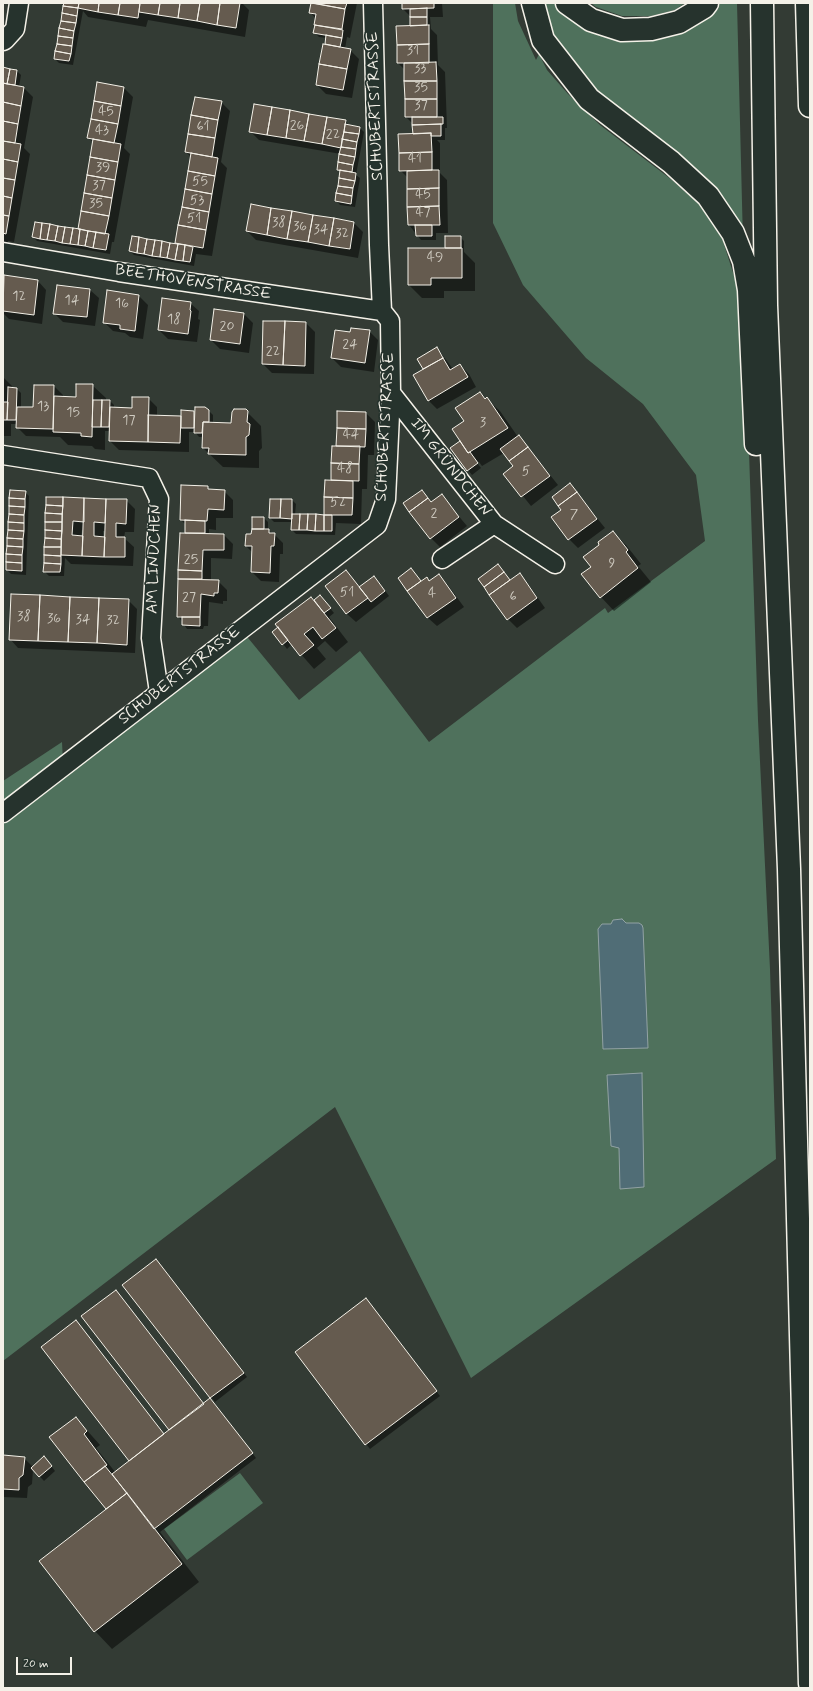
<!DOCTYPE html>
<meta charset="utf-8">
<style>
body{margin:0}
#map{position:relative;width:813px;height:1691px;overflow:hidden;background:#333b34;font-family:Mynerve,sans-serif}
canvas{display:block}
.frame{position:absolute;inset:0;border:4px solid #f4f1e8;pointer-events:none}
.scale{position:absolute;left:16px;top:1657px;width:56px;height:18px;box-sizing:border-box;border:2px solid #f4f1e8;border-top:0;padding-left:5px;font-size:12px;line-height:14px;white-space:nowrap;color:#f4f1e8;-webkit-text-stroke:3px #26332d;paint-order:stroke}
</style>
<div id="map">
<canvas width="813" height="1691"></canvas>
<div class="frame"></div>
<div class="scale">20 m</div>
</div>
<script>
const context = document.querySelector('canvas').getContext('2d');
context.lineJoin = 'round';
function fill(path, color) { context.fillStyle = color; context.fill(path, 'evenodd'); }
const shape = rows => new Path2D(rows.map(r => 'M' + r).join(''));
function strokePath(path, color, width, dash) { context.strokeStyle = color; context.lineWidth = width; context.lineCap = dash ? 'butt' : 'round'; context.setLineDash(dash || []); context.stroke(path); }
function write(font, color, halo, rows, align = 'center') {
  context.font = font + ' Mynerve,sans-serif'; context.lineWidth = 3.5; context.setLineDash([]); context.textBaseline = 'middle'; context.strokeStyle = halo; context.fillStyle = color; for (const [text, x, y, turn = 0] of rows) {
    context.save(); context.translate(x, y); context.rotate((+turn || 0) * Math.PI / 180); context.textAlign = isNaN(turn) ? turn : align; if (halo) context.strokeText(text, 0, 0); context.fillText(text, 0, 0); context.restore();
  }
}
fill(shape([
 [493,3,515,3,518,21,536,60,539,54,547,70,568,94,600,125,672,180,700,205,721,235,737,285,745,332,758,720,770,969,776,1159,471,1378,335,1107,3,1361,3,819,244,633,299,700,360,651,429,742,605,608,608,613,705,541,696,475,643,404,586,358,523,285,493,223],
 [537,3,558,3,598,30,716,3,737,3,743,242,565,62],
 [591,3,685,3,675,10,651,16,622,16,596,7],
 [62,742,63,762,3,807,3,781],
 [240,1473,263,1503,187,1560,164,1529]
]), '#4f715c');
const water = shape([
 [622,919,626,923,639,923,642,925,643,928,648,1048,603,1049,598,929,602,924,611,924,613,920,622,919],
 [642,1073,644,1187,620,1189,619,1148,611,1146,607,1075,642,1073]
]);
fill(water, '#506d76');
strokePath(water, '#92a2a4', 1);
fill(shape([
 [65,3,242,3,249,10,245,37,148,20,146,27,88,17,83,11,73,65,59,63,55,59],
 [312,3,357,3,350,38,347,37,345,49,350,50,359,59,352,98,326,94,317,85,328,46,326,44,327,38,319,37,315,33,316,19,310,12],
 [403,3,442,3,443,17,430,17,431,29,437,35,438,65,445,72,447,128,445,128,445,140,437,140,440,143,440,173,447,180,448,233,436,233,436,240,421,240,409,225,408,178,400,170,415,135,413,124,406,117,405,70,398,63,413,27,411,17,403,9],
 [3,68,17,71,21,75,19,87,24,88,33,97,24,148,30,154,14,242,8,241,7,249,3,248],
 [124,88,133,97,124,148,130,154,114,242,112,242,110,254,37,241,33,237,79,230,94,143,88,138],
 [221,102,230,111,221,162,227,168,212,256,196,254,194,266,134,255,130,251,178,245,176,243,191,157,186,152],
 [345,121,350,126,360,128,364,132,356,175,360,178,355,207,340,205,336,200,341,173,338,170,341,154,259,140,250,131],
 [251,205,354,223,363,232,358,258,256,240,247,231],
 [460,237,464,241,464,252,475,263,475,291,444,291,444,298,422,298,409,285],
 [5,276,38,281,46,290,42,324,9,319,3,313],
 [90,290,99,298,95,326,63,322,54,313],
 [139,296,148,305,143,339,130,337,125,333,113,331,104,322],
 [190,303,199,311,198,319,200,320,197,342,168,339,159,330],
 [244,314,253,323,249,353,220,349,211,340],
 [306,323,315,332,314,374,272,373,263,364],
 [369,331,378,340,374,372,341,367,332,358,351,333],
 [437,348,453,369,460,365,469,374,476,387,437,409,428,400,425,370,418,359],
 [3,377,12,386,12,388,17,389,21,393,21,408,34,408,35,386,54,386,63,395,63,397,77,398,92,385,106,398,106,401,110,401,114,405,114,408,133,409,148,398,157,407,157,416,181,417,182,418,182,411,209,411,213,415,213,423,232,424,245,410,261,426,262,448,259,451,259,468,223,467,203,448,203,437,199,437,195,432,189,432,189,452,119,450,110,441,110,431,105,431,105,450,95,449,92,446,68,445,60,437,26,436,17,427,17,424,11,424,11,436,3,436],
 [480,393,500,411,518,437,523,441,558,485,531,506,505,474,514,466,504,453,482,466,479,462,477,463,481,468,472,475,451,449,460,442,465,421],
 [338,412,366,413,375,422,374,455,368,455,367,489,362,489,361,524,336,523,335,535,296,534,292,530,292,522,274,522,270,518,292,500,296,504,295,515,325,515,332,481,333,447,337,447],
 [207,487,210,490,224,491,233,500,233,518,216,518,216,530,209,529,209,535,224,535,233,544,232,559,211,558,211,581,218,581,227,590,227,601,223,601,223,604,209,602,208,626,204,626,203,629,187,629,178,616,181,534,186,534,186,525,181,520],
 [422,491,432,502,441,495,467,526,440,547,431,538,405,504],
 [25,492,29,496,26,575,11,574,7,570],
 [64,498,126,500,135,509,134,532,125,532,124,538,134,547,133,566,71,564,65,558,64,576,49,576,44,571],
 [82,530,84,530,84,537,81,537],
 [103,531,106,531,106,538,103,537],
 [581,498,605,528,578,548,569,539],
 [264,518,268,522,268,530,274,534,283,543,283,554,280,554,279,582,261,581,252,572,253,553,246,546],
 [613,532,626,545,641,564,638,566,651,582,614,611,601,597,592,567,601,545],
 [411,569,422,582,427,578,430,582,438,576,447,584,464,607,437,626,428,618,399,578],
 [502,570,510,581,519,575,528,584,545,608,517,628,508,619,490,594],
 [346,572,360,587,378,581,389,596,356,622,347,614,327,586],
 [320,596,334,613,329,617,348,642,336,652,325,641,317,648,326,659,314,669,292,644,287,649,274,632],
 [128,600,137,609,135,653,18,648,10,639],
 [160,1265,247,1377,215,1402,124,1285],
 [370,1304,440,1396,370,1449,366,1444],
 [204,1404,215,1404,256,1458,160,1532,199,1582,112,1649,95,1631,107,1509,85,1482,76,1418,100,1445,96,1448,116,1473],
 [3,1456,24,1458,33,1467,48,1462,55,1471,44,1481,33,1469,32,1484,28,1487,27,1498,3,1497]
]), '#0007');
const building = shape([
 [64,3,79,3,78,8,63,6,64,3],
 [79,3,99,3,98,12,78,8,79,3],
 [99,3,120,3,118,15,98,12,99,3],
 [120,3,140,3,138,18,118,15,120,3],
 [140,3,160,3,158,15,139,12,140,3],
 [160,3,180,3,178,18,158,15,160,3],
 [180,3,200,3,197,21,178,18,180,3],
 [200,3,220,3,217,25,197,21,200,3],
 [220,3,240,3,236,28,217,25,220,3],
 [311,3,345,9,342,29,314,25,316,14,309,13,311,3],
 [313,3,347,3,345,9,313,3],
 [402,3,434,3,434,8,402,9,402,3],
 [63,6,78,8,77,16,62,13,63,6],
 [427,8,427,17,410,17,410,9,427,8],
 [62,13,77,16,76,23,61,21,62,13],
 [410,17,427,17,427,25,410,26,410,17],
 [61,21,76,23,74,31,59,28,61,21],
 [315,25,343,30,342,38,313,33,315,25],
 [429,25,429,44,397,45,396,26,429,25],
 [59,28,74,31,73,38,58,36,59,28],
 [326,35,342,38,340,47,325,44,326,35],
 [58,36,73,38,72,46,57,44,58,36],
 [57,44,72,46,71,54,55,51,57,44],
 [323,44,351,49,347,69,319,64,323,44],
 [429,44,429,63,397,63,397,45,429,44],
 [55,51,71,54,69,61,54,59,55,51],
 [436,62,437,81,404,81,404,63,436,62],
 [319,64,347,69,343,90,316,85,319,64],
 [3,67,10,69,7,84,3,83,3,67],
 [10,69,17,70,15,85,7,84,10,69],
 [404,81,437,81,437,99,405,99,404,81],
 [97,82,124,87,121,106,94,101,97,82],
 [3,83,24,87,21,106,3,102,3,83],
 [195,97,222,101,218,120,191,115,195,97],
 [405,99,437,99,437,117,405,117,405,99],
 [94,101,121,106,118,124,91,119,94,101],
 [3,102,21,106,18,124,3,121,3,102],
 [254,104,272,107,267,135,249,132,254,104],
 [272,107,290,110,286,138,267,135,272,107],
 [290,110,309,114,304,141,286,138,290,110],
 [309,114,327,117,322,144,304,141,309,114],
 [191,115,218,120,215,138,188,134,191,115],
 [327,117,346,120,341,148,322,144,327,117],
 [412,117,443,117,443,124,412,125,412,117],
 [91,119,118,124,114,143,87,138,91,119],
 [3,121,18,124,15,143,3,141,3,121],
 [345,124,360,127,359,134,344,132,345,124],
 [441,124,441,136,431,136,431,133,413,134,412,125,441,124],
 [344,132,359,134,357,142,342,139,344,132],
 [431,133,432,152,399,153,398,134,431,133],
 [188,134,215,138,212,157,185,152,188,134],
 [93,139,121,144,118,162,90,157,93,139],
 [342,139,357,142,356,149,341,147,342,139],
 [3,141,21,144,18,162,3,159,3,141],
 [341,147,356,149,355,157,339,154,341,147],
 [432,152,432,170,399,171,399,153,432,152],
 [191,153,218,158,215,176,188,171,191,153],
 [339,154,355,157,353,165,338,162,339,154],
 [90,157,118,162,115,180,87,175,90,157],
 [3,159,18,162,15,180,3,178,3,159],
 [338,162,353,165,352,172,337,170,338,162],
 [340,170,356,173,355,181,339,178,340,170],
 [432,170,439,170,439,188,407,189,407,171,432,170],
 [188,171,215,176,212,194,185,189,188,171],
 [87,175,115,180,112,198,84,193,87,175],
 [3,178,15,180,12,198,3,196,3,178],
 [339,178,355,181,353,188,338,186,339,178],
 [338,186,353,188,352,196,336,193,338,186],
 [439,188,439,206,407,207,407,189,439,188],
 [185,189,212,194,209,212,182,207,185,189],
 [84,193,112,198,109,216,81,211,84,193],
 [336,193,352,196,351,204,335,201,336,193],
 [3,196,12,198,9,216,3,215,3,196],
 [251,204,271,208,267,235,246,231,251,204],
 [439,206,440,225,408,225,407,207,439,206],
 [182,207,209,212,206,230,178,225,182,207],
 [271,208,292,211,287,239,267,235,271,208],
 [81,211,109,216,105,234,78,229,81,211],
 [292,211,313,215,308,242,287,239,292,211],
 [3,215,9,216,6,234,3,233,3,215],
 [313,215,334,218,329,246,308,242,313,215],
 [334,218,354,222,350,249,329,246,334,218],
 [35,222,42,223,40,239,32,237,35,222],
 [42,223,50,224,47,240,40,239,42,223],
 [50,224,58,226,55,241,47,240,50,224],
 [178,225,206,230,203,248,175,243,178,225],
 [415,225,432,225,432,236,416,236,415,225],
 [58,226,65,227,62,243,55,241,58,226],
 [65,227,73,228,70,244,62,243,65,227],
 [73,228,80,229,78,245,70,244,73,228],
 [80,229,88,231,85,246,78,245,80,229],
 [88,231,96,232,93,248,85,246,88,231],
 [96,232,109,234,106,250,93,248,96,232],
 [132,236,139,237,137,253,129,251,132,236],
 [445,236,461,236,461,248,445,248,445,236],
 [139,237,147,239,144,254,137,253,139,237],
 [147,239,155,240,152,256,144,254,147,239],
 [155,240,162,241,160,257,152,256,155,240],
 [162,241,170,243,167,258,160,257,162,241],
 [170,243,178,244,175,260,167,258,170,243],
 [178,244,185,245,183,261,175,260,178,244],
 [185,245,193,247,190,262,183,261,185,245],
 [408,248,462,248,462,278,431,278,431,285,408,285,408,248],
 [4,275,38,280,34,315,3,311,4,275],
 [57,285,90,289,87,317,53,314,57,285],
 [107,290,139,295,135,331,120,329,120,325,103,323,107,290],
 [162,298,191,302,190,310,191,311,188,334,158,330,162,298],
 [214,309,244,313,240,344,210,340,214,309],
 [263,321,285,321,283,365,262,364,263,321],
 [285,321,306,322,305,366,283,365,285,321],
 [351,328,370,330,365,363,331,358,335,330,350,332,351,328],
 [437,347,443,358,423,369,417,359,437,347],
 [443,358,450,370,460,364,468,377,428,401,413,375,443,358],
 [76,384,93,384,92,437,81,436,81,433,53,432,54,396,76,397,76,384],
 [34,385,54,385,53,429,16,428,17,407,33,407,34,385],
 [8,387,17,388,16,420,7,420,8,387],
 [480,392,485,399,487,397,508,428,468,453,452,429,464,421,455,408,480,392],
 [132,397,149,397,148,442,109,441,110,407,132,408,132,397],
 [93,400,102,400,101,427,92,427,93,400],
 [102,400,110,400,109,427,101,427,102,400],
 [3,402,8,402,7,420,3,420,3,402],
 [195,407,205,407,209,410,209,422,203,422,202,433,194,433,195,407],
 [234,409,246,409,248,411,247,422,250,424,249,435,246,437,246,455,208,454,209,448,202,448,203,422,231,423,232,412,234,409],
 [181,410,194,411,194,428,181,428,181,410],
 [337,411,366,412,366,429,337,428,337,411],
 [148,415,181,416,180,443,148,442,148,415],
 [337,428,366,429,365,447,336,446,337,428],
 [519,435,528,447,509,461,500,449,519,435],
 [460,441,468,453,470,452,478,463,467,471,450,448,460,441],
 [332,446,360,446,359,464,331,463,332,446],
 [528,447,550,476,521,497,503,474,513,466,509,461,528,447],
 [331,463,359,464,359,481,331,480,331,463],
 [325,480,353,481,353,498,324,497,325,480],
 [570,483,577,492,558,506,552,497,570,483],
 [181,485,208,486,208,489,225,490,224,510,208,509,207,521,180,520,181,485],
 [10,490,26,491,25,499,9,498,10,490],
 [422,490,428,498,409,512,403,503,422,490],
 [577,492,597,519,568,540,551,517,561,510,558,506,577,492],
 [442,494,459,517,430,539,409,512,428,498,431,502,442,494],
 [46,497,63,497,63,506,46,505,46,497],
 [63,497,84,498,84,522,73,521,72,535,83,536,82,556,61,555,63,497],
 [324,497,353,498,352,515,324,515,324,497],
 [9,498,25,499,25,507,9,506,9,498],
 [84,498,106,499,105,523,94,522,94,536,105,537,104,557,82,556,84,498],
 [106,499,127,499,126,524,116,523,116,537,125,537,125,557,104,557,106,499],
 [270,499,281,499,280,518,269,518,270,499],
 [281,499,292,499,292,519,280,518,281,499],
 [46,505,63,506,62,514,45,513,46,505],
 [9,506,25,507,24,515,9,514,9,506],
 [45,513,62,514,62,522,45,522,45,513],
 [9,514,24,515,24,523,8,522,9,514],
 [292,514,300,514,299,530,291,530,292,514],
 [300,514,308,514,307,530,299,530,300,514],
 [308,514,316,514,315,531,307,530,308,514],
 [316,514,324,515,324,531,315,531,316,514],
 [324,515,332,515,332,531,324,531,324,515],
 [252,517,264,517,264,529,252,529,252,517],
 [185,520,205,521,205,533,185,533,185,520],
 [8,522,24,523,24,531,8,530,8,522],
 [45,522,62,522,62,531,45,530,45,522],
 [252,529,269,529,269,533,275,533,274,546,271,546,270,573,251,572,252,546,245,546,246,534,251,534,252,529],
 [8,530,24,531,23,539,7,538,8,530],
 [45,530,62,531,61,539,45,538,45,530],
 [613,531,628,550,626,552,638,568,600,598,581,574,591,567,583,557,599,545,598,542,613,531],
 [180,533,224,534,224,550,203,550,202,571,178,570,180,533],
 [7,538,23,539,23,547,7,546,7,538],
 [45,538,61,539,61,547,44,547,45,538],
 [7,546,23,547,22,555,6,554,7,546],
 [44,547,61,547,61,556,44,555,44,547],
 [6,554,22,555,22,563,6,562,6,554],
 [44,555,61,556,61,564,44,563,44,555],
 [6,562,22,563,22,571,6,570,6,562],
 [44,563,61,564,60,572,43,572,44,563],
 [498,564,504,572,484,587,478,579,498,564],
 [411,568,421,581,407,591,398,578,411,568],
 [178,570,202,571,202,579,178,579,178,570],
 [346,570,368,598,346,614,325,586,346,570],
 [504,572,510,580,489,595,484,587,504,572],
 [520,573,537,598,507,620,489,595,520,573],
 [439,574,456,598,427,618,407,591,427,577,429,581,439,574],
 [374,576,385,591,371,602,359,587,374,576],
 [178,579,219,580,218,593,214,593,214,596,201,594,200,617,177,617,178,579],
 [11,594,40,595,38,641,9,640,11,594],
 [40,595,70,597,68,642,38,641,40,595],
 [320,595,331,608,324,613,314,600,320,595],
 [70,597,99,598,97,643,68,642,70,597],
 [311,597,336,628,322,639,313,627,304,634,314,645,300,656,275,624,311,597],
 [99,598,129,599,127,645,97,643,99,598],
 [182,617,200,617,200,626,182,625,182,617],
 [278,627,288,640,282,645,272,632,278,627],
 [156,1259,244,1373,210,1398,122,1285,156,1259],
 [116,1290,204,1404,169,1430,81,1316,116,1290],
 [366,1298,437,1391,365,1445,295,1352,366,1298],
 [76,1320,164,1434,129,1461,41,1347,76,1320],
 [210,1398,253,1453,154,1529,112,1474,210,1398],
 [76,1417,87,1431,84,1434,107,1465,84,1482,49,1437,76,1417],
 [3,1455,25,1457,23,1475,19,1478,19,1490,3,1489,3,1455],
 [44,1456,52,1466,39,1477,31,1468,44,1456],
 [105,1466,127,1493,106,1509,84,1482,105,1466],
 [127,1493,182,1564,94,1632,39,1561,127,1493]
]);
fill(building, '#655b4f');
strokePath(building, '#f4f1e8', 1);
const minor = shape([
 [3,41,5,40,15,29,19,3],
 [3,252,119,272,382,311],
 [391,393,494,524,555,564],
 [3,455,149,478,159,499,151,638,159,692],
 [442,559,494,524],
 [3,813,377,525,386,499,391,393,390,321,382,311,379,245,373,3]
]);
const motorway = shape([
 [533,3,543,40,589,99,671,162,708,196,733,233,744,261,749,290,756,444],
 [567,3,591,20,622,30,651,29,679,22,704,7,707,3],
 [762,3,766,305,789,869,810,1684],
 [807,3,810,106]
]);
strokePath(minor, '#f4f1e8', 21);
strokePath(motorway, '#f4f1e8', 25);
strokePath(minor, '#26332d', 18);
strokePath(motorway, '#26332d', 22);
write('14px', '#d0ccc2', null, [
 ["31",413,51],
 ["33",420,69],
 ["35",421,88],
 ["37",421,106],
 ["45",106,112],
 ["26",297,126],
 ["61",203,127],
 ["43",102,131],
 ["22",333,135],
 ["41",415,159],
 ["39",103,168],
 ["55",200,182],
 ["37",99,186],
 ["45",423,195],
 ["53",197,201],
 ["35",96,204],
 ["47",423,213],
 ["51",194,219],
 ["38",279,223],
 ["36",300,227],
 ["34",321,230],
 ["32",342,234],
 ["49",435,258],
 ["12",19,297],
 ["14",72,301],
 ["16",122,304],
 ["18",174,320],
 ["20",227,327],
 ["24",350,345],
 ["22",273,352],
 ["13",43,407],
 ["15",73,413],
 ["17",129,421],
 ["3",483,423],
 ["44",351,435],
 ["48",345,469],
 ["5",526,472],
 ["52",338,503],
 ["2",434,514],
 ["7",574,515],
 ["25",191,560],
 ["9",612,564],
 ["51",347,593],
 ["4",432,594],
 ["6",513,597],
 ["27",189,598],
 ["38",24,617],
 ["36",54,619],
 ["34",83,620],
 ["32",113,621]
]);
write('16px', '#f4f1e8', '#26332d', [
 ["SCHUBERTSTRASSE",376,106,-92],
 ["BEETHOVENSTRASSE",193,283,9],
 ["SCHUBERTSTRASSE",386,427,-87],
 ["IM GRÜNDCHEN",450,468,52],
 ["AM LINDCHEN",155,559,-88],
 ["SCHUBERTSTRASSE",180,676,-38]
]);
</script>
